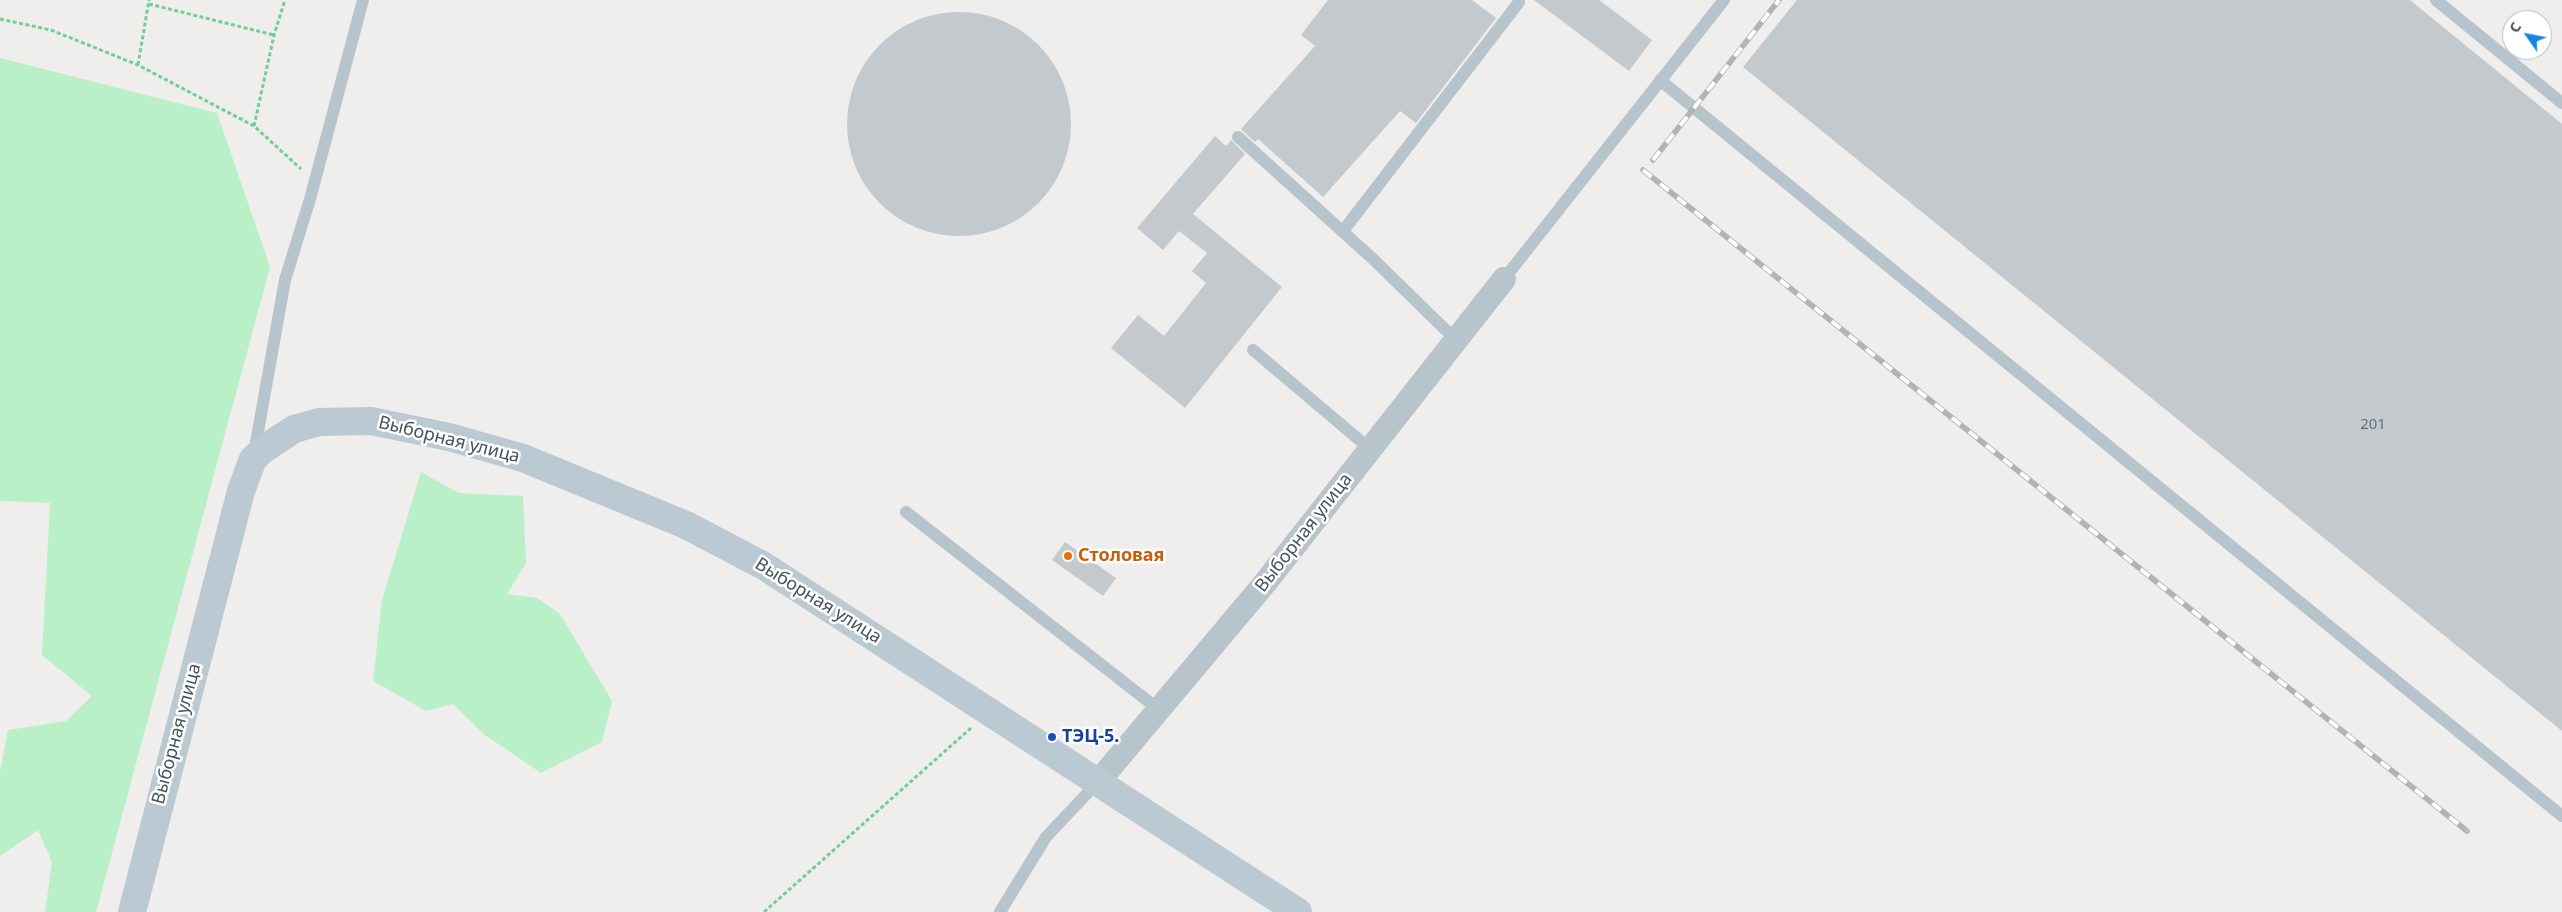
<!DOCTYPE html>
<meta charset="utf-8">
<style>
body{margin:0}
#map{position:relative;width:2562px;height:912px;overflow:hidden;background:#f0eded;font-family:"Noto Sans",sans-serif}
canvas{display:block}
.north{position:absolute;left:2502px;top:10px;width:50px;height:50px;box-sizing:border-box;background:#fff;border:1px solid #b5babd;border-radius:50%;rotate:303deg;font-size:14px;font-weight:700;line-height:20px;text-align:center;color:#45535b}
.north::after{content:'';display:block;margin:auto;width:18px;height:22px;background:#1387e4;clip-path:polygon(50% 0,100% 100%,50% 72%,0 100%)}
</style>
<div id="map">
<canvas width="2562" height="912"></canvas>
<div class="north">С</div>
</div>
<script>
const context = document.querySelector('canvas').getContext('2d');
context.lineJoin = 'round';
function fill(path, color) { context.fillStyle = color; context.fill(path, 'evenodd'); }
const shape = rows => new Path2D(rows.map(r => 'M' + r).join(''));
function strokePath(path, color, width, dash) { context.strokeStyle = color; context.lineWidth = width; context.lineCap = dash ? 'butt' : 'round'; context.setLineDash(dash || []); context.stroke(path); }
function write(font, color, halo, rows, align = 'center') {
  context.font = font + ' "Noto Sans",sans-serif'; context.lineWidth = 5; context.setLineDash([]); context.textBaseline = 'middle'; context.strokeStyle = halo; context.fillStyle = color; for (const [text, x, y, turn = 0] of rows) {
    context.save(); context.translate(x, y); context.rotate((+turn || 0) * Math.PI / 180); context.textAlign = isNaN(turn) ? turn : align; if (halo) context.strokeText(text, 0, 0); context.fillText(text, 0, 0); context.restore();
  }
}
fill(shape([
 [0,58,217,113,270,267,96,912,45,912,52,862,38,830,0,856,0,772,8,730,66,721,92,696,42,655,50,503,0,501],
 [421,472,459,493,523,496,526,563,507,594,537,598,560,614,612,701,602,742,541,773,485,735,453,704,426,711,373,681,382,600]
]), '#b9f0c8');
fill(shape([
 [1328,0,1472,0,1496,18,1416,123,1400,111,1323,197,1258,139,1255,142,1241,129,1315,46,1301,35],
 [1534,0,1599,0,1652,40,1629,71],
 [1797,0,2410,0,2562,124,2562,731,1743,67],
 '847 124a112 112 0 1 1 224 0a112 112 0 1 1-224 0Z',
 [1215,136,1226,146,1231,140,1245,154,1193,214,1282,287,1185,408,1111,348,1138,315,1164,336,1206,283,1192,271,1207,253,1179,231,1163,250,1137,228],
 [1065,542,1116,578,1103,596,1052,560]
]), '#c4c9cd');
strokePath(shape([
 [149,4,274,35],
 [0,19,51,30,138,65,254,126,301,169],
 [138,65,149,0],
 [254,126,274,35,285,0],
 [764,912,971,728]
]), '#70cf95', 3, [4, 2.5]);
strokePath(shape([
 [2436,0,2562,103],
 [1660,80,2562,816],
 [1238,137,1373,259,1456,340],
 [1343,231,1519,2],
 [1504,279,1724,0],
 [1253,350,1370,449],
 [254,454,285,280,310,199,363,0],
 [906,512,1158,709],
 [1000,912,1046,837,1098,782]
]), '#b8c4cb', 12);
strokePath(shape([
 [1098,782,1265,583,1504,279]
]), '#b8c4cb', 24);
strokePath(shape([
 [132,912,241,491,253,459,264,449,294,429,319,422,371,421,449,437,523,458,686,525,764,566,1298,912]
]), '#bac9d2', 28);
const rail = shape([
 [1653,160,1779,0],
 [1643,170,2467,831]
]);
strokePath(rail, '#afb4b8', 5.5);
strokePath(rail, '#fff', 4, [11]);
for (const [x, y, r, color] of [
 [1068,556,5,"#e8710a"],
 [1052,737,5,"#1a4fb4"]
]) { const dot = new Path2D(); dot.arc(x, y, r, 0, 2 * Math.PI); context.fillStyle = color; context.fill(dot); strokePath(dot, '#fff', 2); }
write('15px', '#657078', null, [
 ["201",2373,425]
]);
write('18px', '#45535b', '#fff', [
 ["Выборная улица",449,440,14],
 ["Выборная улица",1304,533,-52],
 ["Выборная улица",818,601,32],
 ["Выборная улица",177,734,-75]
]);
write('bold 18px', '#c56008', '#fff', [
 ["Столовая",1078,556]
], 'left');
write('bold 18px', '#164399', '#fff', [
 ["ТЭЦ-5.",1062,737]
], 'left');
</script>
